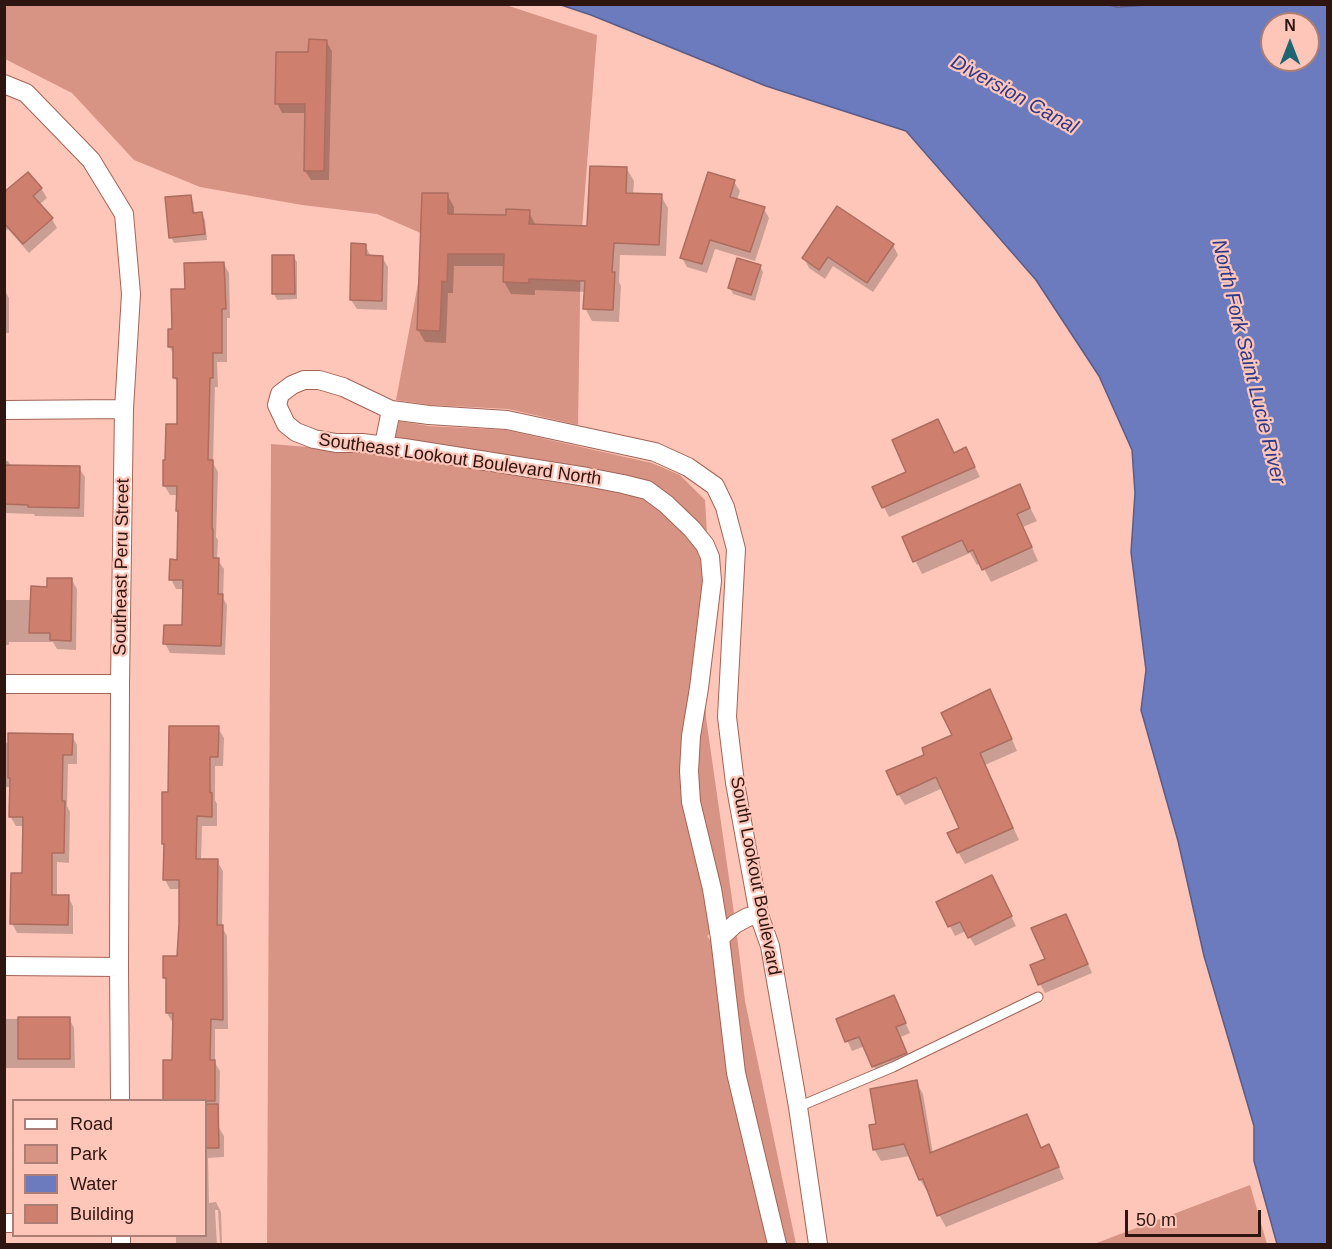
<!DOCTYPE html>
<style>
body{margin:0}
#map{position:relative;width:1332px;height:1249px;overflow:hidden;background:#fec6b9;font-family:Arial,sans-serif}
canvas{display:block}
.frame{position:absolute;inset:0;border:6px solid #2e1510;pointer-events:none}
.legend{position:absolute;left:12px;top:1099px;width:195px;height:138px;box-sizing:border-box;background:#fec6b9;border:2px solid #ab7f75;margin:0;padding:8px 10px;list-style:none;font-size:18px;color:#2e1510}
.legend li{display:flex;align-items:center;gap:12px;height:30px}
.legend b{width:30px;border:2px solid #ab7f75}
.north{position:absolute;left:1260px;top:12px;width:60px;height:60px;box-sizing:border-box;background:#fec6b9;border:2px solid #ab7f75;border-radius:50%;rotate:0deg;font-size:16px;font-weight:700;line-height:24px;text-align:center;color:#2e1510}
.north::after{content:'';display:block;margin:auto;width:21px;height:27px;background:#1d6573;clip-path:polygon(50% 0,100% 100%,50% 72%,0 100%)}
.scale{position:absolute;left:1125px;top:1210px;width:136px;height:27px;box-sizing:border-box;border:3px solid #2e1510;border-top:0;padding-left:8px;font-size:18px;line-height:21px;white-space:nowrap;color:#2e1510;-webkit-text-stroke:4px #fec6b9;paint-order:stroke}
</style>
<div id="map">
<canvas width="1332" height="1249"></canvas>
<div class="frame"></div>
<ul class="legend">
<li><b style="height:8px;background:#fff"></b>Road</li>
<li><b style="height:16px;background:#d79484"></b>Park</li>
<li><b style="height:16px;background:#6c7bbe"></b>Water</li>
<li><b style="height:16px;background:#cf7f6e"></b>Building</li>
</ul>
<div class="north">N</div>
<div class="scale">50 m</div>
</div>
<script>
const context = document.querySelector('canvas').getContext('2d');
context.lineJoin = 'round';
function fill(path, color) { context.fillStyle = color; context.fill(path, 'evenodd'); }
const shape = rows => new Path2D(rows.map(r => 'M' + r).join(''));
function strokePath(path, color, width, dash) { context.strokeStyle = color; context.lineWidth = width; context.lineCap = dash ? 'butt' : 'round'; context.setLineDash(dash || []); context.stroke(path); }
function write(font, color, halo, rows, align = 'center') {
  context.font = font + ' Arial,sans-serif'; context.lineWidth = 4.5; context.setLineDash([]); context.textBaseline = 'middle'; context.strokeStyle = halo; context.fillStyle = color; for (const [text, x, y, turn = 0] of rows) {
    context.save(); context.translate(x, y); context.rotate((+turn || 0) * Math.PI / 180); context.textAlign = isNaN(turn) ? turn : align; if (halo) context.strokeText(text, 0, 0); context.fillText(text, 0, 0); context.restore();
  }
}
fill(shape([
 [5,4,503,4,597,35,581,242,578,425,508,409,430,405,396,400,424,252,450,246,377,214,302,205,200,187,134,160,72,93,5,59],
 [399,421,429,426,506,430,652,463,680,475,705,500,707,533,694,537,699,557,706,555,704,620,706,718,734,913,707,936,719,952,737,936,745,1001,796,1244,267,1244,271,444,371,452,391,458],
 [1250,1185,1267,1244,1094,1244]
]), '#d79484');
const water = shape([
 [1108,5,1118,7,1164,4,1327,5,1327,1244,1277,1244,1254,1161,1254,1126,1204,956,1178,841,1141,710,1146,670,1131,552,1135,493,1132,450,1099,376,1036,280,906,131,766,86,591,15,561,5,1108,5],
 [1272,24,1308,24,1308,60,1272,60,1272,24]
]);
fill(water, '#6c7bbe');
strokePath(water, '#595c8a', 1.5);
fill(shape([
 [326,41,332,51,329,180,311,180,305,171,306,113,282,113,277,103,310,54],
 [627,169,634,181,633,195,661,196,668,208,666,256,620,255,619,282,621,286,619,322,592,321,585,308,586,292,535,290,535,295,511,294,504,282,505,266,454,266,453,293,448,293,446,343,425,342,418,330,423,194,447,194,454,207,454,216,507,216,529,212,536,226,589,228],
 [734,182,740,191,737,200,764,209,769,218,755,261,715,249,707,273,687,267,682,258],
 [41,188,47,198,39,205,52,219,57,228,29,253,8,229,4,232,4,194],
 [190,196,193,202,195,214,201,214,205,220,207,240,174,243,171,237],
 [365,245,371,257,382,257,388,267,387,310,357,309,351,300],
 [893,245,898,255,873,292,833,266,825,279,809,268,804,258],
 [293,256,297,262,297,299,277,300,274,294],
 [224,264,229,273,230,318,227,318,227,362,217,362,218,387,215,387,213,463,218,472,216,537,218,540,217,559,224,569,223,598,227,605,225,655,170,653,165,643,183,627,184,589,176,589,171,579,178,561,179,514,177,510,178,495,170,495,164,485,178,426,179,385,174,377,174,355,169,346,173,330,186,290],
 [760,266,763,272,755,301,733,294,730,288],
 [4,289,9,298,9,333,4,333],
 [938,421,954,454,966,449,980,477,889,517,874,487,908,472],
 [4,461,8,461,11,466,79,468,85,477,84,517,35,516,34,514,4,513],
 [1019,486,1037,521,1023,527,1038,561,991,582,981,563,977,565,970,553,922,574,904,538],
 [72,580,77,589,76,650,57,649,53,642,9,642,9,645,4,645,4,600,32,600,48,588],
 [996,703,1017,751,985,765,1019,840,965,864,958,852,961,829,943,788,905,805,898,794,926,755,954,736],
 [218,728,224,738,223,766,215,766,215,800,217,804,217,826,202,826,201,861,217,861,223,871,222,927,227,936,228,1029,215,1029,215,1063,220,1071,219,1128,224,1136,224,1157,208,1158,209,1203,216,1202,221,1212,222,1244,220,1244,218,1210,215,1210,217,1244,176,1244,176,1236,206,1236,206,1100,174,1061,174,1023,173,1023,167,1013,168,983,165,978,179,958,180,889,170,889,165,880,165,848,163,844,164,793,169,794],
 [72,736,77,745,77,764,68,764,67,806,70,812,69,863,57,862,57,897,68,897,73,906,73,934,17,933,12,923,23,875,24,826,16,826,10,816,11,787,4,787,4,743],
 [997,887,1016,926,975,946,966,931,955,936,938,903],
 [1066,916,1071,925,1092,973,1045,993,1040,984,1047,960],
 [894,997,910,1033,901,1037,911,1063,878,1076,865,1046,852,1051,838,1020],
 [69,1018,74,1028,75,1068,4,1068,4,1019],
 [916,1082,923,1094,933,1154,1026,1116,1033,1128,1042,1149,1049,1146,1055,1158,1064,1179,946,1227,939,1215,929,1191,927,1191,920,1180,910,1156,881,1161,874,1149,878,1125]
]), '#0003');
const building = shape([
 [309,39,327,40,324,171,304,171,305,104,275,104,276,52,308,52,309,39],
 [590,166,627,167,626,193,662,194,659,245,614,243,612,272,615,272,613,310,583,309,585,281,529,279,529,283,503,282,504,254,448,254,447,282,442,281,440,331,417,330,422,193,448,193,448,214,506,215,506,209,530,210,529,224,587,226,590,166],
 [28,172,42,188,33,196,53,218,23,244,4,223,4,192,28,172],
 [708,172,735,180,730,197,765,207,750,252,710,240,702,264,680,258,708,172],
 [191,195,193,213,202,212,205,234,169,238,165,197,191,195],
 [837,206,894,244,867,283,828,257,819,270,802,258,837,206],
 [351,243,366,244,366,255,383,256,382,301,350,300,351,243],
 [272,255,294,255,295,294,272,294,272,255],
 [737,258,761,265,751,295,728,288,737,258],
 [224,262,226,309,222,309,222,353,213,353,213,378,210,378,208,460,213,460,212,529,213,529,213,558,219,558,218,594,223,594,221,646,163,644,164,625,182,625,183,580,169,580,170,559,177,560,178,511,176,511,177,486,163,486,163,460,165,460,166,424,177,424,177,378,173,378,173,347,168,347,168,329,172,329,171,289,185,289,184,263,224,262],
 [938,419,954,453,966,447,975,467,882,508,872,487,906,472,892,440,938,419],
 [4,465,80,466,79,508,28,507,28,505,4,504,4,465],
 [1020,484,1030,508,1017,514,1032,547,982,570,973,550,968,552,962,540,913,562,902,537,1020,484],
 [47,578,72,578,71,641,50,640,50,633,29,633,31,586,47,587,47,578],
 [990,689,1012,739,980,753,1013,828,957,853,947,833,959,828,936,777,897,795,886,771,924,755,922,748,952,735,941,713,990,689],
 [169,726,219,726,218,757,210,757,210,792,212,793,212,817,197,816,196,859,218,859,217,925,223,925,223,1020,211,1019,210,1060,215,1060,215,1101,163,1101,163,1060,172,1060,173,1013,166,1013,166,978,163,978,163,956,177,956,179,924,179,880,163,880,164,844,162,844,162,792,168,792,169,726],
 [8,733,73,734,72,755,63,755,62,801,65,801,64,853,52,853,52,895,69,895,68,925,10,924,11,873,22,873,23,817,9,817,10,778,8,778,8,733],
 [992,875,1012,916,968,938,960,922,948,927,936,902,992,875],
 [1066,914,1088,964,1038,985,1030,965,1045,959,1031,928,1066,914],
 [894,995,906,1023,896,1027,907,1053,872,1067,859,1037,845,1042,836,1019,894,995],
 [18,1017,70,1017,70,1059,18,1059,18,1017],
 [917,1080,930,1153,1027,1114,1041,1148,1049,1144,1059,1167,937,1216,923,1179,919,1180,904,1144,873,1150,869,1125,876,1124,870,1089,917,1080],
 [206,1104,218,1104,219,1148,206,1148,206,1104]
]);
fill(building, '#cf7f6e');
strokePath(building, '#ac6d5f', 1.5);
const lane = shape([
 [798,1107,893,1067,1038,997]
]);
const street = shape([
 [4,84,26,93,91,160,124,214,131,294,124,409,120,684,119,967,120,1100],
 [4,410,124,409],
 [384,445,391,410],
 [4,684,120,684],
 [720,938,735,924,748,917,759,915],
 [4,966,119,967],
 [4,1223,14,1223],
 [121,1244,121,1236],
 [777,1244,736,1073,720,938,712,889,691,802,689,771,691,736,699,688,712,581,710,557,705,545,692,529,666,504,647,490,623,484,587,477,404,448,362,443,336,443,314,439,296,432,286,424,277,405,280,394,292,385,304,380,319,380,343,387,391,410,429,415,507,420,655,452,688,467,715,486,725,507,736,549,727,717,735,783,759,915,770,946,798,1107,818,1244]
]);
strokePath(lane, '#a26456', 11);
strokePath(street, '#a26456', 20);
strokePath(lane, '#fff', 9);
strokePath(street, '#fff', 18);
write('18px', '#2e1510', '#fec6b9', [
 ["Southeast Lookout Boulevard North",460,460,8],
 ["Southeast Peru Street",122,567,-89],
 ["South Lookout Boulevard",755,876,79]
]);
write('italic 20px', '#2e3888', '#fec6b9', [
 ["Diversion Canal",1014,95,29],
 ["North Fork Saint Lucie River",1248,362,76]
]);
</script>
